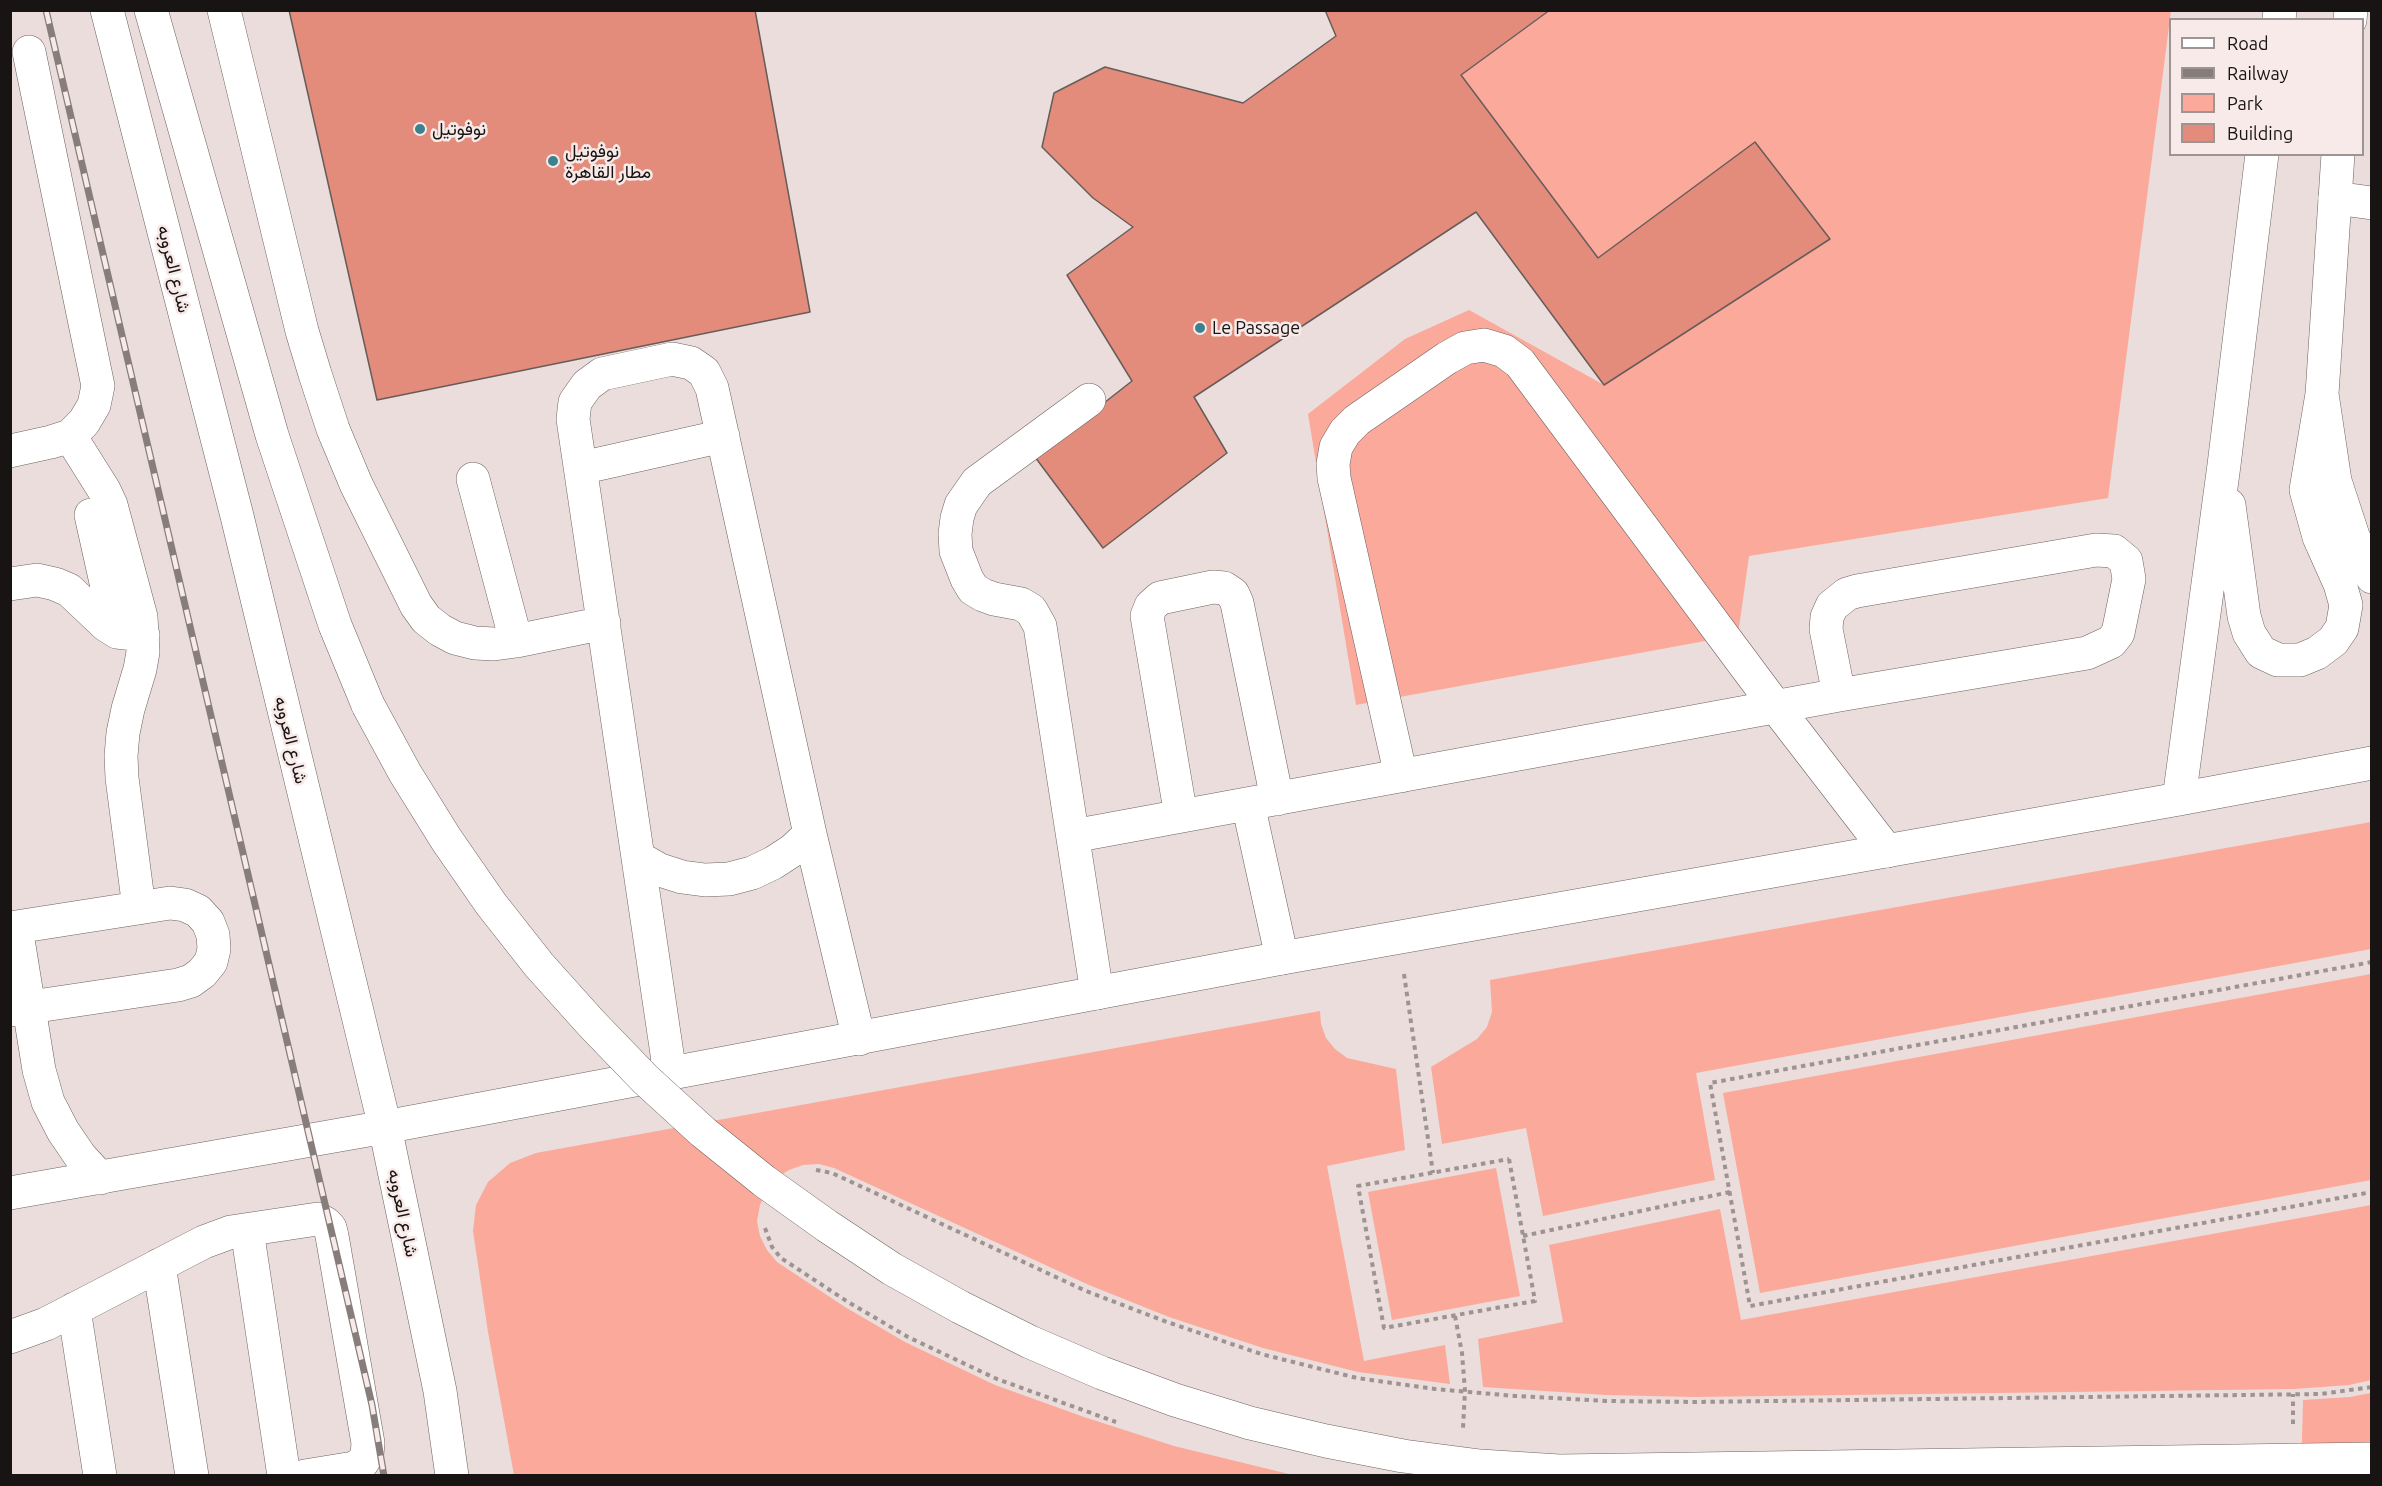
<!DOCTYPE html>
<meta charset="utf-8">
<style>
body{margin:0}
#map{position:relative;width:2382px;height:1486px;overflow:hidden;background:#eadddb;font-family:Ubuntu,sans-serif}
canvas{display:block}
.frame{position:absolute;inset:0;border:12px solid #181413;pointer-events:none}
.legend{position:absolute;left:2169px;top:18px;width:195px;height:138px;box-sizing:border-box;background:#f7eae8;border:2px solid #9e9493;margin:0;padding:8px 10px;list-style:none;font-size:18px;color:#181413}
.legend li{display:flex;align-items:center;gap:12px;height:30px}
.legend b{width:30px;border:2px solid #9e9493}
</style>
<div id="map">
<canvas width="2382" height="1486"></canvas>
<div class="frame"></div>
<ul class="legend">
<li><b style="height:8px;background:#fff"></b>Road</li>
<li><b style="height:8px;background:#877e7c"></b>Railway</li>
<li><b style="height:16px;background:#fba99a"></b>Park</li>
<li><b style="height:16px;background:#e48c7c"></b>Building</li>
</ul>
</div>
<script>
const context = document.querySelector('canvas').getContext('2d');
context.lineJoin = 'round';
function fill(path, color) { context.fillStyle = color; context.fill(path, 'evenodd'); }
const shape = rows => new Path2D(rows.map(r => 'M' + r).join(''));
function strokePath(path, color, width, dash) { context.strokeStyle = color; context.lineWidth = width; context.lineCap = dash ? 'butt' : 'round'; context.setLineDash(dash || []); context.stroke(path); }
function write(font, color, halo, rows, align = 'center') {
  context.font = font + ' Ubuntu,Vazirmatn,sans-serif'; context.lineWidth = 5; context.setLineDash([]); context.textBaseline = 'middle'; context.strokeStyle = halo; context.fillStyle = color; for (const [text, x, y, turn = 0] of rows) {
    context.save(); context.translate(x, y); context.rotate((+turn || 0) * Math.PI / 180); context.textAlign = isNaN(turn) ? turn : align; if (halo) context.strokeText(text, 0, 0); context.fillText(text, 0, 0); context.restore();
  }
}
fill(shape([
 [1550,11,2171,11,2108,498,1749,556,1738,635,1356,705,1308,414,1405,339,1469,310,1604,385,1830,239,1755,142,1598,258,1461,75],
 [2371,822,2371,949,1696,1073,1715,1180,1543,1216,1526,1128,1442,1144,1431,1067,1477,1039,1487,1027,1492,1012,1490,980],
 [2371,974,2371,1180,1760,1293,1723,1093],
 [1320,1011,1321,1024,1326,1038,1335,1049,1347,1058,1396,1069,1405,1150,1327,1166,1364,1361,1445,1345,1450,1384,1358,1372,1263,1348,1169,1317,1089,1285,834,1168,819,1164,803,1165,789,1170,776,1178,766,1191,760,1205,757,1221,760,1236,767,1250,777,1262,845,1307,905,1342,995,1385,1084,1417,1174,1446,1293,1475,514,1475,488,1332,473,1231,476,1205,488,1182,510,1163,536,1153],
 [1496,1168,1520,1296,1392,1320,1368,1192],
 [2371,1205,2371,1380,2349,1385,2294,1389,1696,1397,1606,1395,1483,1387,1478,1339,1563,1322,1549,1245,1720,1209,1741,1320],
 [2371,1393,2371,1475,2301,1476,2303,1400,2350,1397]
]), '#fba99a');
const building = shape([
 [289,10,755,10,810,312,377,400,289,10],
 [1325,10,1550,10,1461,75,1598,258,1755,142,1830,239,1604,385,1476,212,1194,397,1227,453,1103,548,1035,457,1132,381,1067,275,1133,227,1093,198,1042,147,1054,93,1105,67,1243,103,1336,36,1325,10]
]);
fill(building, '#e48c7c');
strokePath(building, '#675c5a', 1.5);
const minor = shape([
 [224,10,302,331,315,374,333,429,356,484,416,605,426,619,440,630,455,638,475,643,494,644,516,641,604,623],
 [2335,198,2372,203],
 [1089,400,977,482,961,505,957,518,955,534,956,551,967,579,973,589,983,595,994,599,1021,604,1031,610,1040,626,1097,993],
 [70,436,104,490,111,505,141,617,143,652,140,669,128,709,123,733,121,756,122,778,139,908],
 [10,451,51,442,70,436,84,422,94,405,98,386,29,52],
 [581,468,723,436],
 [473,479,516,641],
 [91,515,117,632],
 [10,584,37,580,55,584,69,590,106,625,117,632,143,635],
 [1401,776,1334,478,1333,464,1336,447,1345,432,1357,420,1447,358,1465,348,1484,345,1504,351,1520,363,1776,707,1887,851],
 [1248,804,1282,958],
 [1181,816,1147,616,1151,606,1160,598,1213,587,1224,588,1233,594,1237,603,1277,799],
 [1073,836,1839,695,2087,653,2111,642,2118,633,2129,579,2126,561,2114,551,2096,550,1857,591,1847,594,1832,606,1827,617,1826,629,1839,695],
 [639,858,660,870,682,877,705,880,729,879,752,873,773,863,793,850,810,834],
 [16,927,39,1070,48,1102,63,1131,80,1156,100,1178],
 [10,928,170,903,185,905,198,911,208,922,213,935,214,949,211,962,202,973,191,981,178,985,10,1010],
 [670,1074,573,419,575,402,587,385,602,374,672,359,691,363,704,372,712,388,810,834,859,1039],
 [247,1230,284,1476],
 [159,1265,192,1476],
 [74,1309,100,1476],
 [10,1337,46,1324,204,1242,231,1232,311,1220,318,1219,325,1223,330,1228,332,1236,368,1443,367,1455,362,1463,354,1468,305,1476]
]);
const major = shape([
 [107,10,237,516,385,1127,440,1391,452,1476],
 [151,10,272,435,335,625,368,705],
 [2279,20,2280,10],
 [2350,20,2351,10],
 [2338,154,2322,394,2335,481,2353,536,2372,577],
 [2229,505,2244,616,2249,633,2261,652,2278,660,2300,660,2317,653,2333,641,2342,628,2346,605,2340,584,2319,537,2306,490,2322,394],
 [2179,799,2224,465,2262,154],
 [10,1193,385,1127,1282,958,2179,799,2372,763]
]);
strokePath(minor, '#6e6361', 34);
strokePath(major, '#6e6361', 34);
strokePath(shape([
 [2372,962,1710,1083,1750,1306,2372,1192],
 [1404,974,1433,1173],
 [1509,1159,1535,1301,1384,1328,1358,1186,1509,1159],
 [816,1170,832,1173,1086,1291,1167,1322,1261,1354,1357,1378,1435,1389,1515,1396,1605,1401,1696,1402,2321,1394,2372,1387],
 [765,1228,772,1247,781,1258,848,1302,908,1337,997,1379,1116,1422],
 [1523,1236,1730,1192],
 [1455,1316,1462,1353,1465,1391,1463,1428],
 [2293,1424,2293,1394]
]), '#9d9392', 4, [4.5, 4.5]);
strokePath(minor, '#fff', 33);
strokePath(major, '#fff', 33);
const rail = shape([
 [46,10,372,1405,384,1476]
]);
strokePath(rail, '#877e7c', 7);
strokePath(rail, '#f7eae8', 4.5, [14]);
const majorBridge = shape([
 [368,705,405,773,446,839,491,904,539,965,591,1023,645,1079,703,1132,764,1181,827,1226,892,1269,960,1307,1030,1342,1102,1373,1175,1400,1250,1423,1326,1441,1403,1456,1480,1466,1559,1471,2372,1459]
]);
strokePath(majorBridge, '#6e6361', 34, []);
strokePath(majorBridge, '#fff', 33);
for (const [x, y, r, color] of [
 [420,129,6,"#3c818d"],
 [553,161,6,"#3c818d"],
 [1200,328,6,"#3c818d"]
]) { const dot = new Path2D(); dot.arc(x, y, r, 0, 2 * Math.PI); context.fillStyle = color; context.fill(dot); strokePath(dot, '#f7eae8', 2); }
write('18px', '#181413', '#f7eae8', [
 ["نوفوتيل",432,129],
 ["نوفوتيل",565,151],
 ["مطار القاهرة",565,172],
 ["Le Passage",1212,328]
], 'left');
write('18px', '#181413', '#f7eae8', [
 ["شارع العروبه",174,269,76],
 ["شارع العروبه",291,740,76],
 ["شارع العروبه",403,1213,78]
]);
</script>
